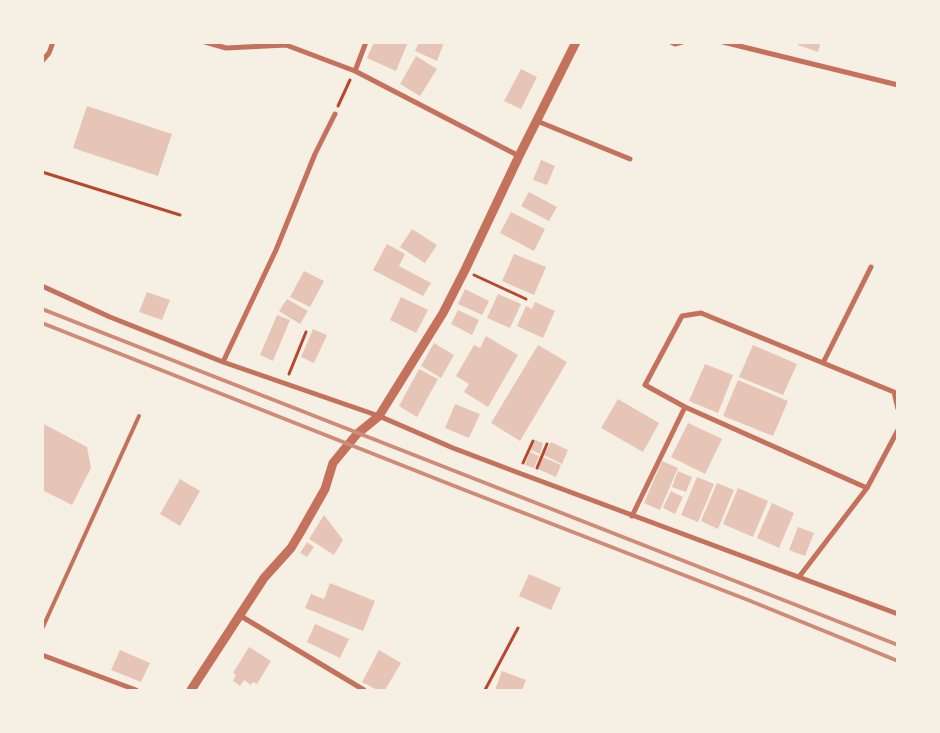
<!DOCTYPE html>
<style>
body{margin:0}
#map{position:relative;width:940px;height:733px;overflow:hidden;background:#f6efe4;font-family:Raleway,sans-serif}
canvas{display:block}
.frame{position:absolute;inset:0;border:44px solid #f6efe4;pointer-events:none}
</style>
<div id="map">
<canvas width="940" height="733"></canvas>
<div class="frame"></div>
</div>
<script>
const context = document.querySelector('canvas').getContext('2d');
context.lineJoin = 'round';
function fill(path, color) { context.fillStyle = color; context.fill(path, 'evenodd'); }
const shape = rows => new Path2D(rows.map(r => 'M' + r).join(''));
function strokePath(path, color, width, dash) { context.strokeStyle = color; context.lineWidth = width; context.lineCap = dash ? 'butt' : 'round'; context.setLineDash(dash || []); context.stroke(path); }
fill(shape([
 [374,42,408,42,396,71,367,58],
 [419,42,444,42,437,61,415,51],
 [798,42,821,42,818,52,798,45],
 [416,56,437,69,420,96,400,84],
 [521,69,537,77,521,109,504,101],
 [87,106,172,134,158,176,73,148],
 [541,160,555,166,547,185,533,180],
 [529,192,557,207,549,221,521,206],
 [511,212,545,229,534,251,500,233],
 [412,229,437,245,425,263,400,247],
 [387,244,405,254,399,266,431,283,423,296,373,270],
 [514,254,546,267,534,295,502,281],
 [304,271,324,281,310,307,290,297],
 [465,289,489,301,482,315,458,304],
 [147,292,170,300,162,320,139,312],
 [498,294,521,304,510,328,487,318],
 [401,297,428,310,416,333,390,320],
 [287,299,308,311,300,324,279,311],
 [535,302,555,311,543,338,517,326,526,306,532,309],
 [458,310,479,320,472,335,451,324],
 [277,315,290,320,273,361,260,355],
 [313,329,327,335,314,363,301,357],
 [486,336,518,355,488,407,464,392,469,384,456,376,474,345,480,348],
 [434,343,454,355,441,378,421,366],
 [538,345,567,362,520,441,491,423],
 [753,345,797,364,783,395,739,377],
 [705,364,733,375,718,413,689,401],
 [419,369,438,379,417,417,399,406],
 [738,380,788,401,773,436,723,416],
 [618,399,659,423,643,452,601,428],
 [455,404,480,414,469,438,445,428],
 [42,423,87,447,91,468,72,505,42,490],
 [688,423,722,439,705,474,671,457],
 [535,440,543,443,540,454,531,450],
 [551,442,568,450,562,464,544,455],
 [530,452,539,456,534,468,525,465],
 [543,457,561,465,556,477,538,469],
 [662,461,678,468,660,510,644,503],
 [678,471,692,477,686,492,672,487],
 [697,477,714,484,698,522,681,515],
 [180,479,200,491,180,526,160,514],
 [717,483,734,490,718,529,701,521],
 [738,488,768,501,753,537,723,524],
 [671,491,683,497,675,514,663,508],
 [772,503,794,513,779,548,757,538],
 [324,515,343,540,334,555,309,539],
 [798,527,814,533,805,556,789,550],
 [307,542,314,547,307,557,300,553],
 [529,574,561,588,551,610,519,596],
 [330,583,375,601,363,631,305,608,311,594,324,599],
 [315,624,349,639,340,658,307,642],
 [249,647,271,661,257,684,253,682,251,685,244,680,240,686,233,681,236,675,233,673],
 [120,650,150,663,141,682,111,670],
 [379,650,401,663,385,690,377,690,362,682],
 [502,671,526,680,522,690,495,690]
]), '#e6c5b7');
strokePath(shape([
 [338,106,350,80],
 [42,172,180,215],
 [474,275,526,299],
 [289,374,306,332],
 [523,463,533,441],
 [537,468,547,444],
 [485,690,518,628]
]), '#b5482f', 3);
strokePath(shape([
 [42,629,139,416]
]), '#c5725c', 4);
strokePath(shape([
 [205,42,226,48,286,45,355,71,519,156],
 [671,42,675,44,682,42],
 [723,42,898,85],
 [42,61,49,53,53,42],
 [355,71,366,42],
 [537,121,630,159],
 [42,286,110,317,223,362,379,416,453,448,519,473,898,614],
 [223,362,276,250,315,154,335,114],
 [823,363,871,267],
 [867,488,685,407,645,385,682,316,701,313,894,392,898,409],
 [632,516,685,407],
 [799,577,867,488,898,430],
 [239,615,364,690],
 [42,655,136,690]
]), '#c5725c', 5);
strokePath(shape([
 [191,690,264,578,291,548,300,533,325,489,333,463,357,434,379,416,443,313,465,270,519,156,576,42]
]), '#c5725c', 9);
strokePath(shape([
 [42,309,898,645],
 [42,323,462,489,748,600,898,661]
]), '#cf8b77', 4);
</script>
